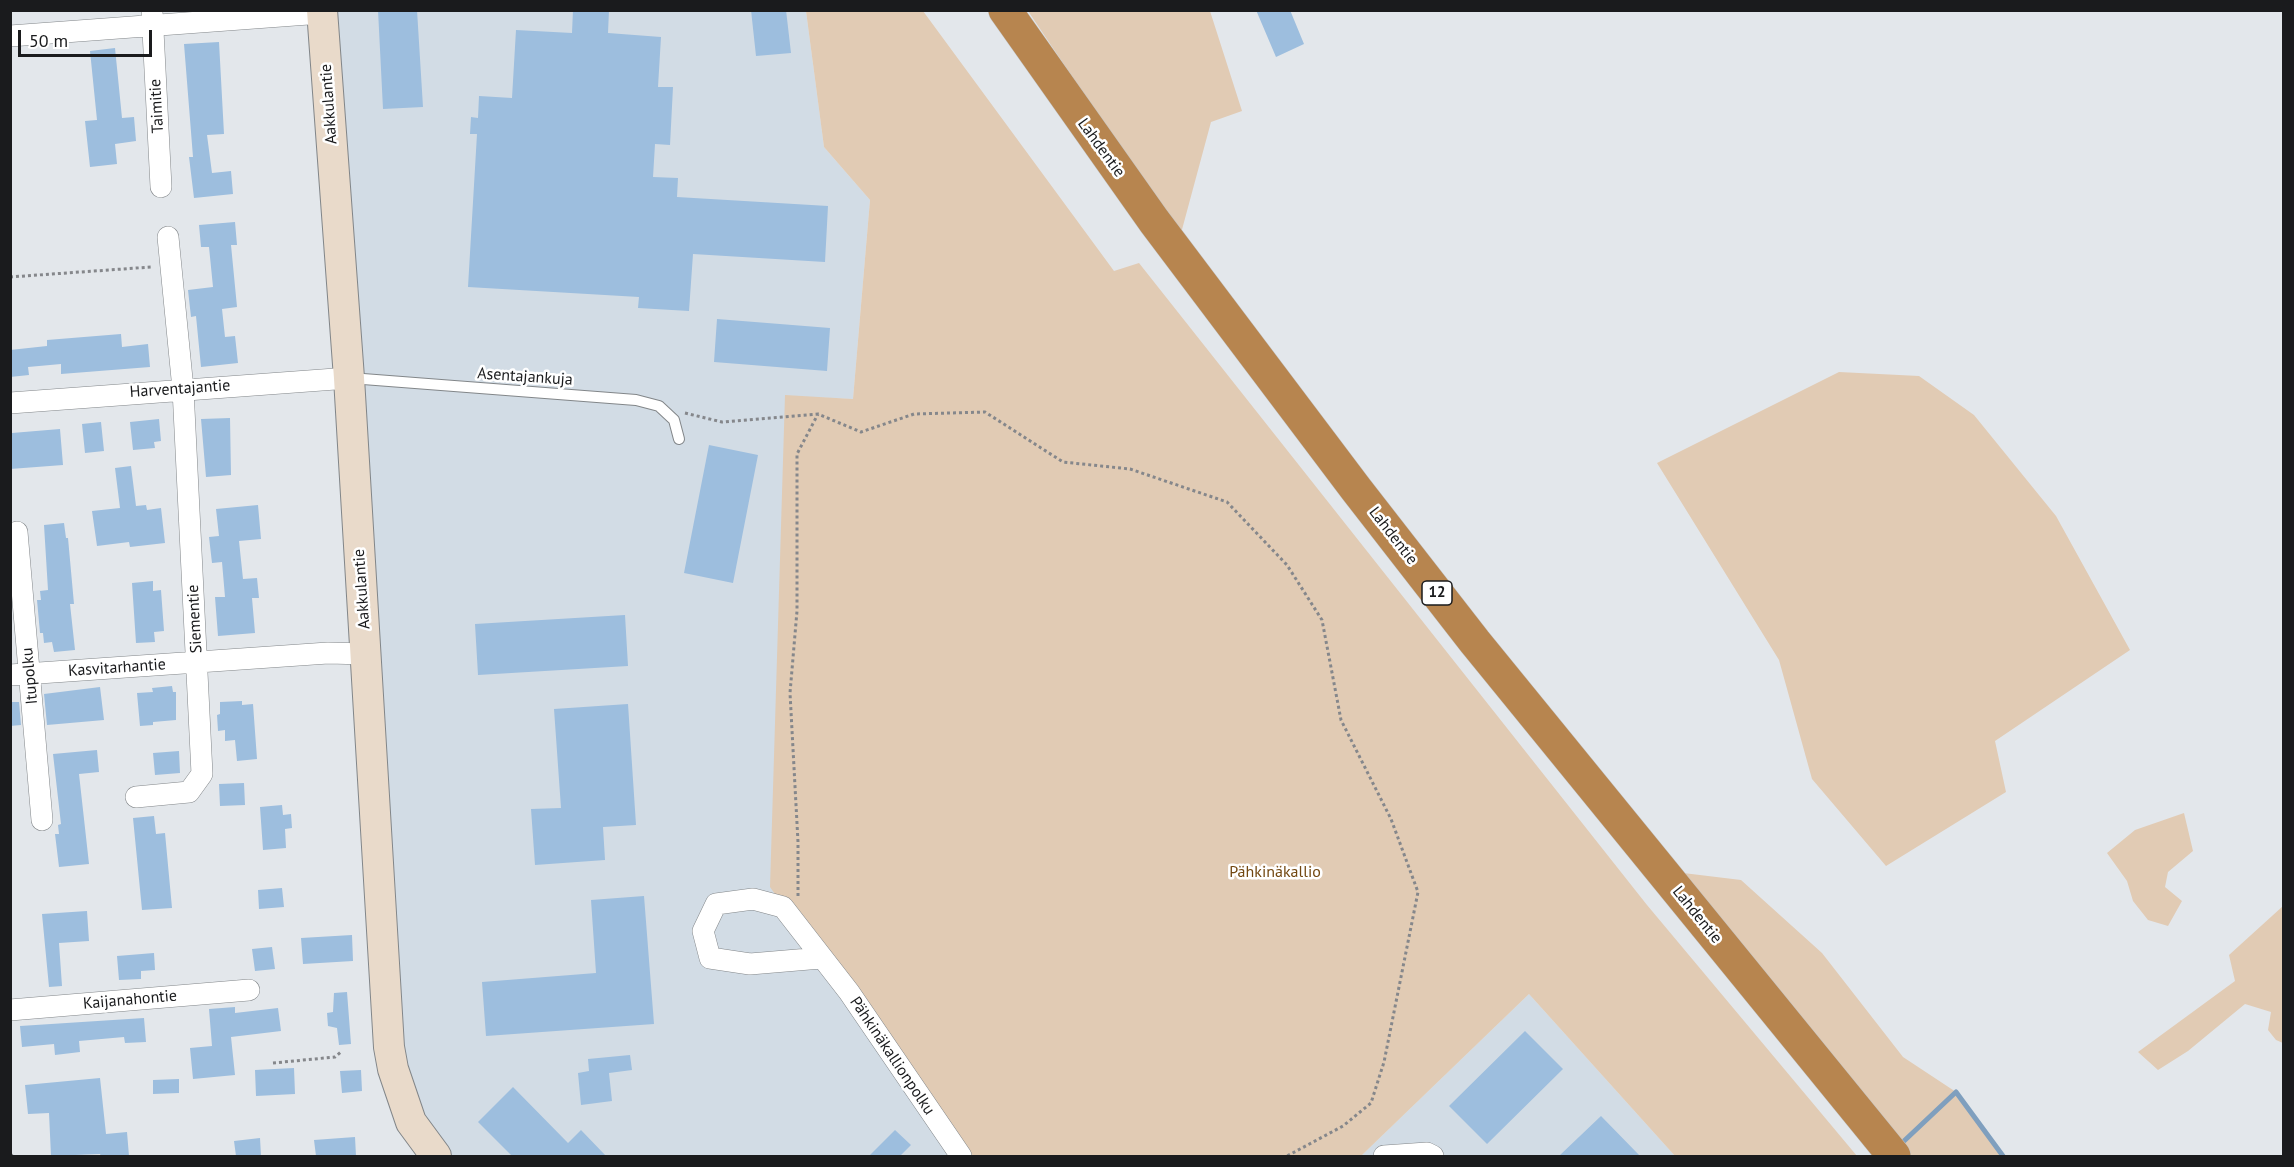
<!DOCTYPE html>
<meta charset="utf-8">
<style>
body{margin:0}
#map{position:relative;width:2294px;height:1167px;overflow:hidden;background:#e3e7eb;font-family:"PT Sans",sans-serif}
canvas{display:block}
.frame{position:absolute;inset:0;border:12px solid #1a1b1d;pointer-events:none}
.scale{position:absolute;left:18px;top:30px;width:134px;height:27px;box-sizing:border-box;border:3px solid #1a1b1d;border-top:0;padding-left:8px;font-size:18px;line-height:21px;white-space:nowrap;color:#1a1b1d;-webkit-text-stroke:4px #fff;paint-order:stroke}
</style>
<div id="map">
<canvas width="2294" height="1167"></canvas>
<div class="frame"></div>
<div class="scale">50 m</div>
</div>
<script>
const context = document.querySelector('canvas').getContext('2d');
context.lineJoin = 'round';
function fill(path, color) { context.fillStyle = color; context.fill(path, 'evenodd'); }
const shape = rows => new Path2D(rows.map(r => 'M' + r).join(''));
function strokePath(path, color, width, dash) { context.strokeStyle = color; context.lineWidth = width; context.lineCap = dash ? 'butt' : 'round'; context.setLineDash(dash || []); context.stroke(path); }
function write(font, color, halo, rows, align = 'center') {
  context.font = font + ' "PT Sans",sans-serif'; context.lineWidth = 5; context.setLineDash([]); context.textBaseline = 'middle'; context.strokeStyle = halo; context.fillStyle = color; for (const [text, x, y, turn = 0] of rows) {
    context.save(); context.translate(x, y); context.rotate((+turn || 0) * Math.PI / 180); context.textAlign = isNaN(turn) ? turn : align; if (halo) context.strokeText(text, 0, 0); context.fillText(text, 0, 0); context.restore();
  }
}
fill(shape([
 [322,11,806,11,824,147,870,200,853,399,785,396,958,1156,436,1156,403,1099],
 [1529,994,1675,1156,1361,1156]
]), '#d2dce5');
fill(shape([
 [806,11,923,11,1114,271,1139,263,1647,905,1857,1156,1675,1156,1529,994,1361,1156,958,1156,770,887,785,395,853,399,870,200,824,147],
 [1028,11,1210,11,1242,111,1211,122,1180,237],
 [1839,372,1919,376,1974,415,2056,516,2130,650,1995,741,2006,792,1886,866,1812,779,1779,660,1657,463],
 [2184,813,2193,851,2168,872,2165,887,2182,901,2168,926,2148,920,2133,901,2127,881,2107,853,2135,830],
 [1675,872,1741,880,1822,953,1903,1057,1956,1092,2003,1156,1912,1156],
 [2283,906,2283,1043,2276,1040,2268,1030,2271,1012,2245,1004,2188,1051,2158,1070,2138,1052,2235,981,2229,955]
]), '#e1cbb4');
strokePath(shape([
 [1904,1141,1956,1092,2003,1156]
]), '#7f9fbe', 5);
fill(shape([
 [378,10,417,10,423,107,383,109],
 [573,10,609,10,608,33,661,37,658,87,673,87,670,145,655,144,653,177,678,178,677,197,828,206,825,262,693,254,689,311,638,308,639,297,468,287,477,134,470,134,471,117,478,118,479,96,512,98,516,30,572,33],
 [751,10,786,10,791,53,756,56],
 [1256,10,1290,10,1304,44,1276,57],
 [219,42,224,134,207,135,212,173,231,171,233,194,194,198,189,157,193,157,184,44],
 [115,48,122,118,134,117,136,141,115,144,117,164,90,167,85,121,97,120,90,51],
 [235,222,237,245,231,245,237,307,222,309,225,337,235,336,238,363,201,367,196,316,191,317,188,290,213,287,209,247,201,247,199,225],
 [717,319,830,328,827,371,714,362],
 [121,334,122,347,148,344,150,367,61,374,61,364,28,367,29,375,10,377,10,350,47,346,47,340],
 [230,418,231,475,206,477,201,419],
 [159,419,161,441,154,442,155,448,133,450,130,422],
 [101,422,104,451,85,453,82,424],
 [60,429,63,465,10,469,12,433],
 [709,445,758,455,733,583,684,573],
 [131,466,136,506,146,505,147,510,161,508,165,543,130,547,129,542,97,546,92,511,120,508,115,468],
 [258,505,261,539,239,541,243,579,257,578,259,598,252,598,255,633,218,636,215,597,225,597,222,562,212,563,209,537,219,536,216,509],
 [64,523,66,538,68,538,74,604,70,604,75,650,54,652,52,642,44,643,43,633,40,633,37,600,41,600,40,591,48,590,44,525],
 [153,581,153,591,161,590,164,631,154,632,155,642,136,643,132,583],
 [625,615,628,666,478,675,475,624],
 [172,686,173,692,176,692,176,720,153,722,153,725,140,726,137,693,153,692,152,688],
 [100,687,104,720,47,725,44,694],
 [242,701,242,705,253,704,257,759,237,761,235,740,225,741,225,730,218,731,217,715,220,714,220,702],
 [10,702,19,702,21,725,10,726],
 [628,704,636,825,603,827,605,860,535,865,531,809,561,808,554,709],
 [97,750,99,772,79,774,89,864,59,867,55,834,59,834,58,825,61,824,53,754],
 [179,751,180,773,155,775,153,753],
 [244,783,245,805,220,806,219,784],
 [282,805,283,815,291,814,292,828,285,829,286,848,263,850,260,807],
 [154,816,156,834,165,833,172,908,142,910,133,818],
 [282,888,284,907,259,909,258,890],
 [644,896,654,1024,486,1036,482,982,596,973,591,900],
 [87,911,89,941,59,943,62,986,49,987,42,914],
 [352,935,353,961,303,964,301,938],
 [272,947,275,969,255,971,252,949],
 [154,953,155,970,141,971,141,979,119,980,117,956],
 [347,992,351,1044,339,1045,337,1028,328,1026,327,1013,333,1012,334,993],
 [235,1007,235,1013,278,1008,281,1031,231,1037,235,1075,193,1079,190,1048,212,1046,209,1009],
 [144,1018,146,1042,125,1043,124,1037,79,1041,80,1052,55,1055,54,1044,22,1047,20,1026],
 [1525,1031,1563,1069,1487,1144,1449,1106],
 [630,1055,632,1070,609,1073,612,1101,581,1105,578,1073,589,1071,588,1059],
 [294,1068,295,1094,256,1096,255,1070],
 [361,1070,362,1091,342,1093,340,1071],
 [100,1078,106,1134,127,1132,129,1156,101,1156,100,1154,51,1156,49,1113,28,1114,25,1085],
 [179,1079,179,1093,153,1094,153,1080],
 [513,1087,568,1143,581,1130,606,1156,512,1156,478,1122],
 [1601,1116,1640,1156,1559,1156],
 [895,1130,911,1145,900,1156,869,1156],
 [355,1137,356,1156,316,1156,314,1140],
 [260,1138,261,1156,236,1156,234,1141]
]), '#9dbede');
const lane = shape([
 [350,378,636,400,659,406,674,420,679,439]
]);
const street = shape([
 [152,11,161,187],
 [10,36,322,13],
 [10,403,349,378],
 [17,532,42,820],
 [10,675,328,653,366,654],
 [136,797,189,792,202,774,183,389,168,237],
 [821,958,750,964,710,958,703,931,716,904,753,899,783,907,849,992,961,1156],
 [10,1010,249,990],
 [1384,1156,1427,1153,1433,1156]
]);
const secondary = shape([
 [322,10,349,378,389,1047,393,1069,411,1122,436,1156]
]);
const highway = shape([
 [1005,10,1154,221,1356,489,1475,642,1894,1156]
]);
strokePath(lane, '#828689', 12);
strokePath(street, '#828689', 22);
strokePath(secondary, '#828689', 32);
strokePath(highway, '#c3c4c4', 34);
strokePath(shape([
 [10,277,151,267],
 [685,413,722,422,818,414,861,432,914,414,985,412,1063,462,1130,469,1227,502,1287,565,1322,620,1341,720,1391,819,1418,892,1384,1062,1371,1103,1343,1126,1287,1156],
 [798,896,798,842,790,693,797,611,797,454,818,414],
 [273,1063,335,1057,342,1051],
 [10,1154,13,1156]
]), '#85878b', 3, [3, 3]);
strokePath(lane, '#fff', 10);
strokePath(street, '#fff', 21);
strokePath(secondary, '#e9daca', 30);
strokePath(highway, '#b7854f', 33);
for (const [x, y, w] of [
 [1437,593,30]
]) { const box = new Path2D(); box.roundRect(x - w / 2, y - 12, w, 24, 4.5); context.fillStyle = '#fff'; context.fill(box); strokePath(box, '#1a1b1d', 1.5); }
write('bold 15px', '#1a1b1d', null, [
 ["12",1437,593]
]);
write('16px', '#1a1b1d', '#fff', [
 ["Aakkulantie",329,104,-94],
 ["Taimitie",157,106,-93],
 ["Lahdentie",1101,148,54],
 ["Asentajankuja",525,377,4],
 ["Harventajantie",180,389,-4],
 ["Lahdentie",1393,536,52],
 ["Aakkulantie",362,589,-94],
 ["Siementie",195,619,-93],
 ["Kasvitarhantie",117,668,-4],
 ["Itupolku",30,676,-95],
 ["Lahdentie",1697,915,51],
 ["Kaijanahontie",130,1000,-5],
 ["Pähkinäkallionpolku",892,1056,56]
]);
write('16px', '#724710', '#fff', [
 ["Pähkinäkallio",1275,872]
]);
</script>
